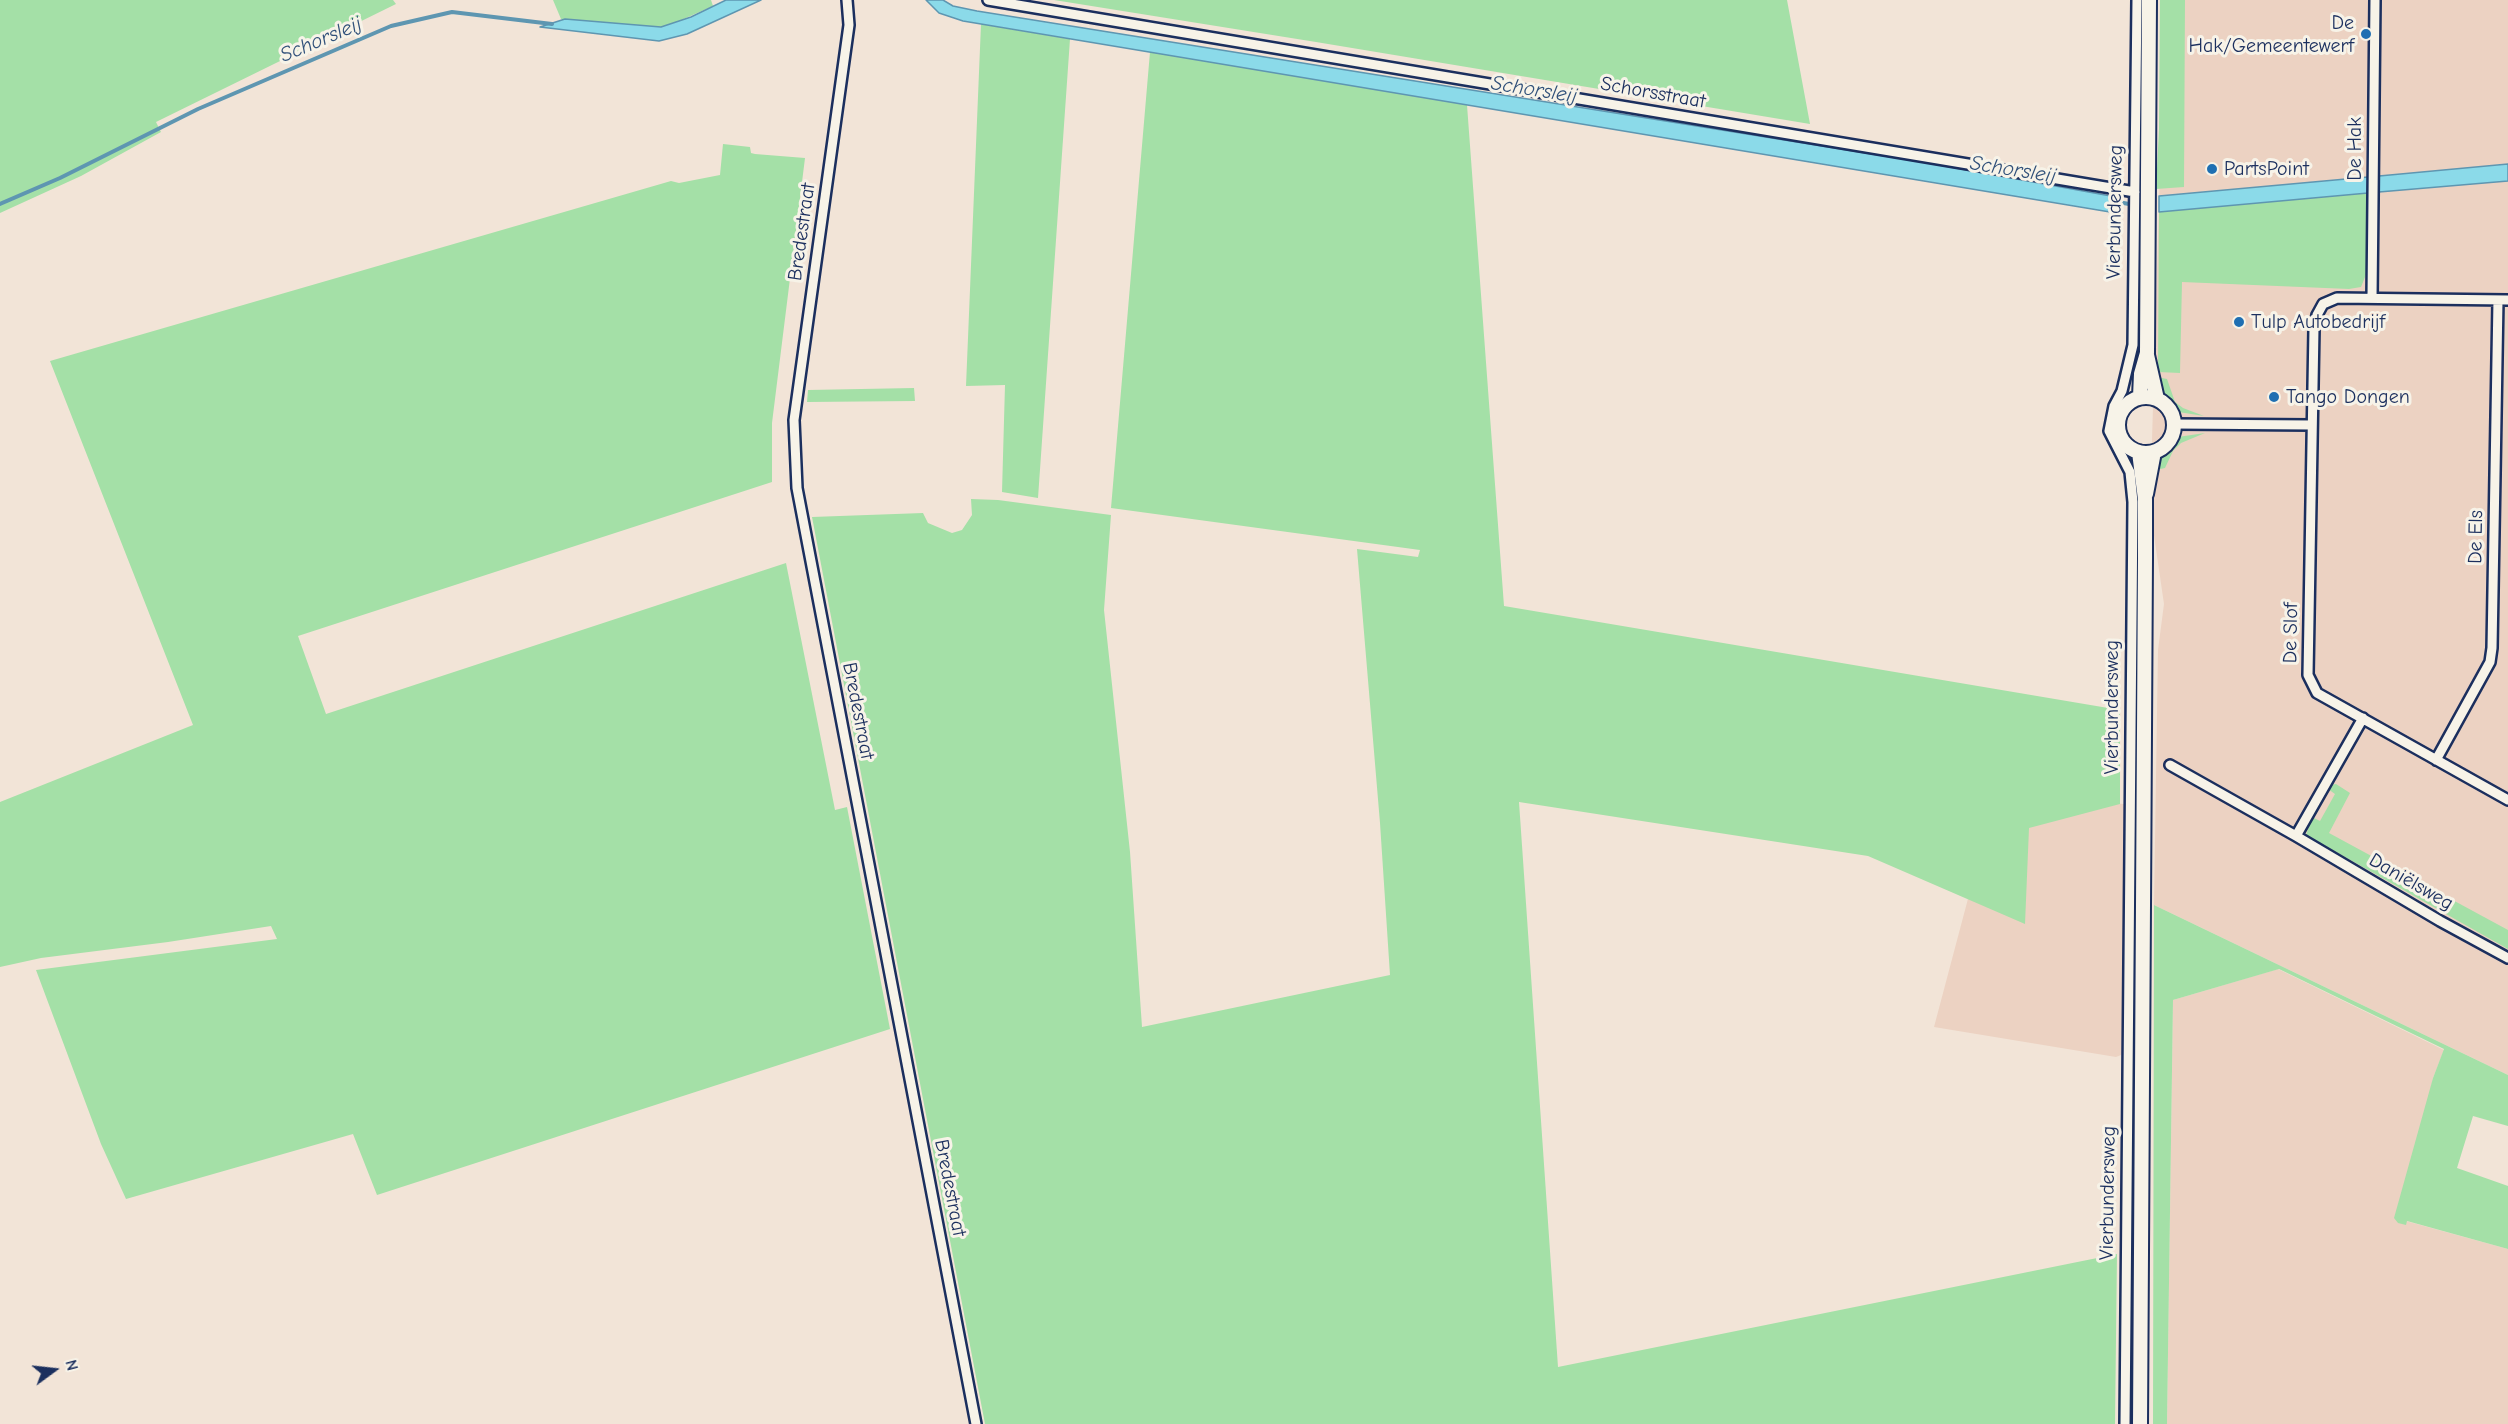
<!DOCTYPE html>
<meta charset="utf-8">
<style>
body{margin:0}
#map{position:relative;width:2508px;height:1424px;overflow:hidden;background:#f2e4d7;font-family:"Comic Neue",sans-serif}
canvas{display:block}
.north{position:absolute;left:24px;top:1340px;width:60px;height:60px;-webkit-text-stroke:4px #f7f3e8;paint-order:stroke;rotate:75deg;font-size:16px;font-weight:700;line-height:24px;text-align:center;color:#1b2f5e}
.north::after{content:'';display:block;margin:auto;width:21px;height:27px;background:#1b2f5e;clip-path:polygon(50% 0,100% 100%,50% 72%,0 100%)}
</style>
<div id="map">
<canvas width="2508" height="1424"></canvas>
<div class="north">N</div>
</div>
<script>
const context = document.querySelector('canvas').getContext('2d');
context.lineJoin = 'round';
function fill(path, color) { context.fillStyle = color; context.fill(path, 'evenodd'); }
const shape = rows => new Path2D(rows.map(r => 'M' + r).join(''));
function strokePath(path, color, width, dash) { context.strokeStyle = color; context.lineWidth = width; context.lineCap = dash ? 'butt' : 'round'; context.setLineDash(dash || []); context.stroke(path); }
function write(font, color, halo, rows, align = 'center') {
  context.font = font + ' "Comic Neue",sans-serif'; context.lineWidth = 6; context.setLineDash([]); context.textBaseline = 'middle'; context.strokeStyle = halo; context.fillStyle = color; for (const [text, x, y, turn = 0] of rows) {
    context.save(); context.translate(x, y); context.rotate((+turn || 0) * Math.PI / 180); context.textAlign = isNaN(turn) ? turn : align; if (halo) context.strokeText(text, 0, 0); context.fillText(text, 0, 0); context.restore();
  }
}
fill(shape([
 [2165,0,2508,0,2508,1075,2154,905,2158,650,2164,604,2150,508],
 [2061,798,2134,805,2131,1051,2116,1057,1934,1027,1969,895,2023,822],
 [2278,969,2444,1050,2433,1078,2406,1221,2508,1249,2508,1424,2167,1424,2173,1000]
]), '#ecd2c2');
fill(shape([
 [0,0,393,0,396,4,156,122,161,132,81,176,0,213],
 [553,0,711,0,713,6,679,21,661,27,650,27,561,19],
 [1054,0,1787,0,1810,124,1316,42],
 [2160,0,2185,0,2184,187,2156,189,2159,129],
 [981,24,1070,39,1038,498,1002,492,1005,385,966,386],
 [1150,52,1467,105,1504,606,2120,710,2120,804,2029,828,2025,924,1868,856,1519,802,1558,1367,2117,1254,2115,1424,985,1424,812,517,923,513,928,523,952,533,962,530,972,515,971,499,998,500,1111,515,1104,610,1130,852,1142,1027,1390,975,1380,823,1357,549,1418,557,1420,550,1111,508],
 [723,144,750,147,751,153,755,154,805,158,772,423,772,482,298,636,326,714,786,563,835,810,847,807,890,1029,377,1195,353,1134,126,1199,101,1144,36,970,277,939,271,926,168,942,41,958,0,967,0,802,193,725,50,361,671,181,679,183,720,175],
 [2368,193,2367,272,2361,287,2349,289,2182,282,2180,373,2158,372,2159,212],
 [2157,377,2167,379,2175,402,2183,408,2204,416,2172,411,2163,401],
 [914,388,915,401,807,402,808,390],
 [2205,433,2181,443,2173,451,2165,468,2156,470,2162,448,2171,438],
 [2336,784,2350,793,2329,833,2508,930,2508,949,2306,835,2312,817,2320,821,2335,794,2328,789,2331,785],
 [2154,905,2508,1075,2508,1126,2473,1116,2457,1168,2508,1186,2508,1249,2407,1221,2406,1225,2398,1223,2394,1218,2433,1078,2444,1049,2279,969,2173,1000,2167,1424,2153,1424]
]), '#a4e0a7');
const water = shape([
 [726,0,761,0,687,34,659,41,540,27,565,19,661,27,691,17,726,0],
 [926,0,943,0,953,6,977,11,1922,162,2122,198,2122,214,963,21,939,13,926,0],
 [2508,164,2508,181,2379,192,2379,176,2508,164],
 [2368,177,2368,193,2159,212,2159,196,2368,177]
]);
fill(water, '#8bdae9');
strokePath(water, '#5e96b1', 1.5);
strokePath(shape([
 [2118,202,2129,204],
 [0,204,60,178,198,109,391,26,452,12,552,24]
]), '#5e96b1', 4);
const minor = shape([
 [847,0,849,25,794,420,797,488,976,1424],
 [988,0,2135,192],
 [2372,298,2375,0],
 [2508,300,2337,298,2323,304,2317,315,2314,328,2308,675,2317,693,2508,800],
 [2174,424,2312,425],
 [2436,760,2490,662,2492,648,2498,300],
 [2170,765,2296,836,2440,921,2508,958],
 [2296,836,2363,718],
 [2125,1424,2133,502,2130,472,2109,431,2114,406,2122,391,2133,345,2137,0]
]);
const primary = shape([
 [2147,355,2157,399],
 [2140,397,2141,374,2147,353,2149,0],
 '2118 425a28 28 0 1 1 56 0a28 28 0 1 1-56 0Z',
 [2139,452,2145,499,2145,558,2140,1424],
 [2146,494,2154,452]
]);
strokePath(minor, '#1b2f5e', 14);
strokePath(primary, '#1b2f5e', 18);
strokePath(minor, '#f7f3e8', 9);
strokePath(primary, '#f7f3e8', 14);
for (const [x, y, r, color] of [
 [2366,34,6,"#1f6fb2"],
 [2212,169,6,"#1f6fb2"],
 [2239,322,6,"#1f6fb2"],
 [2274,397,6,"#1f6fb2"]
]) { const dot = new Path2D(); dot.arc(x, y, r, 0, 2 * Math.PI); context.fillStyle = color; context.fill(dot); strokePath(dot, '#f7f3e8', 2); }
write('20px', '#1b2f5e', '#f7f3e8', [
 ["De",2354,23,"right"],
 ["Hak/Gemeentewerf",2354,46,"right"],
 ["PartsPoint",2224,169],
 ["Tulp Autobedrijf",2251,322],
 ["Tango Dongen",2286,397]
], 'left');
write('20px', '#1b2f5e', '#f7f3e8', [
 ["Schorsstraat",1653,93,10],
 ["De Hak",2355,149,-90],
 ["Vierbundersweg",2115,212,-89],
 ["Bredestraat",802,232,-82],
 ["De Els",2476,537,-89],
 ["De Slof",2291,633,-89],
 ["Vierbundersweg",2112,707,-90],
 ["Bredestraat",858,711,79],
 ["Daniëlsweg",2411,882,30],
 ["Bredestraat",950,1188,79],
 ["Vierbundersweg",2108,1193,-89]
]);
write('italic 21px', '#31517a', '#f7f3e8', [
 ["Schorsleij",321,40,-23],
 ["Schorsleij",1534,90,9],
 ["Schorsleij",2013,170,9]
]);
</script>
